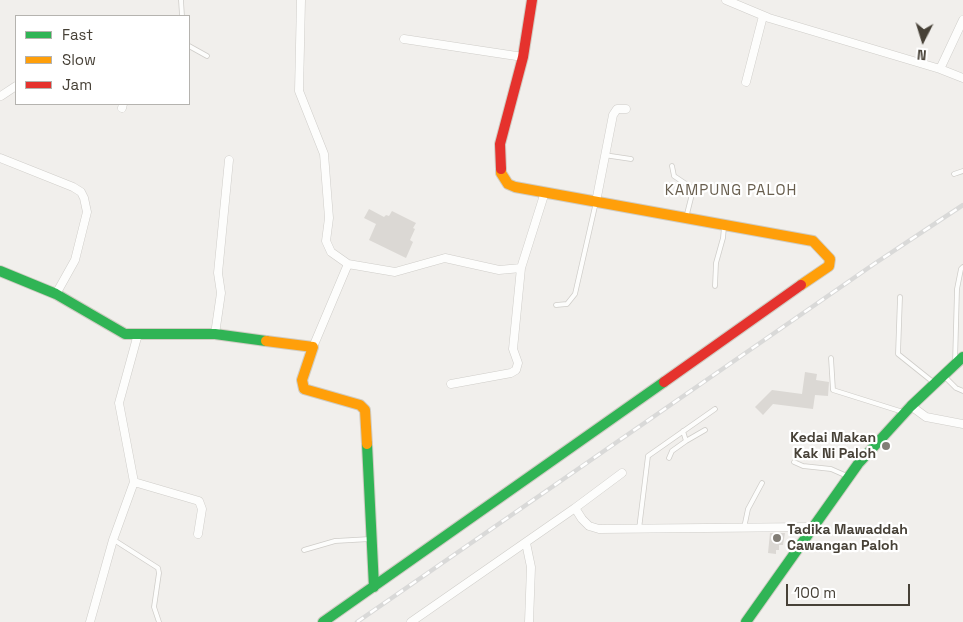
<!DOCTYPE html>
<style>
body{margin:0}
#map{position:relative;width:963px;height:622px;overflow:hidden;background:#f1efec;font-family:"Space Grotesk",sans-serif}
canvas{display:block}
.legend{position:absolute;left:15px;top:15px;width:175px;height:90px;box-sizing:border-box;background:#fff;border:1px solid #b5b3af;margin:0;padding:6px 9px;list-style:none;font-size:15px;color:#474137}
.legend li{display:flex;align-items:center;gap:10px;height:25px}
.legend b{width:25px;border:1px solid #b5b3af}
.north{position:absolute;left:898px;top:15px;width:50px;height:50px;-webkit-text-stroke:4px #fff;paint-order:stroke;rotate:185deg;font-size:14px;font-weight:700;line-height:20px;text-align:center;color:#474137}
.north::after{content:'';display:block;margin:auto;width:18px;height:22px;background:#474137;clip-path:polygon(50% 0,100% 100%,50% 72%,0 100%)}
.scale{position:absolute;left:786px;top:584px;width:124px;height:22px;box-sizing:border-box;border:2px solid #474137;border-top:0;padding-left:6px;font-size:15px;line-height:18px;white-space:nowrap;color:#474137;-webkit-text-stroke:4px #fff;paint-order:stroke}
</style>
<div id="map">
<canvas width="963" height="622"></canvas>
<ul class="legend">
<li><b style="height:6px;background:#30b455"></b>Fast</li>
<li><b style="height:6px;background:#ff9f0a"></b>Slow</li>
<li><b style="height:6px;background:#e5322d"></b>Jam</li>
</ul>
<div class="north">N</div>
<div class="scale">100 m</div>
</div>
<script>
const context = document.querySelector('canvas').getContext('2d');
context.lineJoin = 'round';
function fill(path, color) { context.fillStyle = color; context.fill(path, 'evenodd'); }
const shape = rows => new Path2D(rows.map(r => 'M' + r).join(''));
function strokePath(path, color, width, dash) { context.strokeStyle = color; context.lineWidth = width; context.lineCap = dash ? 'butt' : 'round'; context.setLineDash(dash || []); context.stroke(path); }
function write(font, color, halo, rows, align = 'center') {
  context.font = font + ' "Space Grotesk",sans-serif'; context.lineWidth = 4.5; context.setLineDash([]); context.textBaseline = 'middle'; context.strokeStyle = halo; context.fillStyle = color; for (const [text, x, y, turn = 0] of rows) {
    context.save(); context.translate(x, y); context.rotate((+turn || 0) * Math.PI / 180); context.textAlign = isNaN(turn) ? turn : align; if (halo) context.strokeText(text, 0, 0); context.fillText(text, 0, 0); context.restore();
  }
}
fill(shape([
 [369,209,384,217,386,215,389,216,392,211,416,223,413,228,415,229,410,240,413,242,406,258,369,240,376,224,364,218],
 [805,372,817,374,816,380,829,382,828,396,815,395,813,409,773,404,763,415,755,407,772,390,802,394],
 [770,533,785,533,783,545,779,545,779,550,776,550,776,554,768,553]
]), '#dbd8d4');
const lane = shape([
 [181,0,182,16],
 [189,46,207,56],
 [604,155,631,159],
 [672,166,674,176,692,188,692,194,686,218],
 [954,174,963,171],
 [715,286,716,263,723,238,724,227],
 [900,297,898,354,933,382],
 [556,305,567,304,575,294,596,202],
 [831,358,833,390,903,412],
 [955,363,957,289,961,269,963,267],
 [945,377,956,388,963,391],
 [686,441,705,430],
 [669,458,672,451,686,441,683,431],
 [794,462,803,466,831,469,847,476],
 [744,528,748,509,762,483],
 [639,529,648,456,715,409],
 [114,540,158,568,159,573,154,607,159,622],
 [304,550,335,541,370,539]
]);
const street = shape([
 [301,0,299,91,324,154,329,218,326,241,331,252,348,264],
 [726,0,769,18,940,69,963,78],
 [404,39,523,57],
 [940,69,963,20],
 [746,82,763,16],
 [1,96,16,86],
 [122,108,123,104],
 [0,158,73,187,81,192,84,198,87,212,75,260,56,294],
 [596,202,613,115,617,109,626,109],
 [138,334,119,403,134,482,199,501,202,509,198,534],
 [215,334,221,293,218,273,229,160],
 [313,347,348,264,395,272,445,258,499,270,521,268],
 [451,384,511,373,516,370,518,363,513,349,521,268,545,192],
 [911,406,926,417,963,424],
 [575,508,622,473],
 [526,543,531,567,529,622],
 [90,622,113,540,134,482],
 [411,622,575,508,582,519,589,526,599,529,812,527]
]);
const fast = shape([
 [0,271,56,294,125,334,215,334,266,341],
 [367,444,374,587],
 [323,622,664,382],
 [746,622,858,464,911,406,963,357]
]);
const slow = shape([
 [501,169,501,173,508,184,515,187,813,241,830,259,829,266,801,285],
 [266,341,313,347,302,380,304,389,360,405,365,410,367,444]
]);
const jam = shape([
 [501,169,500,144,523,57,532,0],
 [664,382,801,285]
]);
strokePath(lane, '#cfcdc9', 5.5);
strokePath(street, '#cfcdc9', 9);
strokePath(fast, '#d0ccc3', 12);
strokePath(slow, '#d0ccc3', 12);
strokePath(jam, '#d0ccc3', 12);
strokePath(lane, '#fdfdfc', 4);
strokePath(street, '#fdfdfc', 8);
strokePath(fast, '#30b455', 10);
strokePath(slow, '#ff9f0a', 10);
strokePath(jam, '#e5322d', 10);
const rail = shape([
 [357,622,874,264,963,205]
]);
strokePath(rail, '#d9d9d8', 4.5);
strokePath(rail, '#fff', 2.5, [8]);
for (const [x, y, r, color] of [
 [886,446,5,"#827e76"],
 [777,538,5,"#827e76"]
]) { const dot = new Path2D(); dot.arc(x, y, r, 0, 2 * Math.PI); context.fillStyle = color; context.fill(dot); strokePath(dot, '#fff', 2); }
write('bold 14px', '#474137', '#fff', [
 ["Kedai Makan",876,438],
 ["Kak Ni Paloh",876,454],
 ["Tadika Mawaddah",787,530,"left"],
 ["Cawangan Paloh",787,546,"left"]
], 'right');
context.letterSpacing = '1px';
write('15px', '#695f4f', '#fff', [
 ["KAMPUNG PALOH",731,191]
]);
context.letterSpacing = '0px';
</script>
